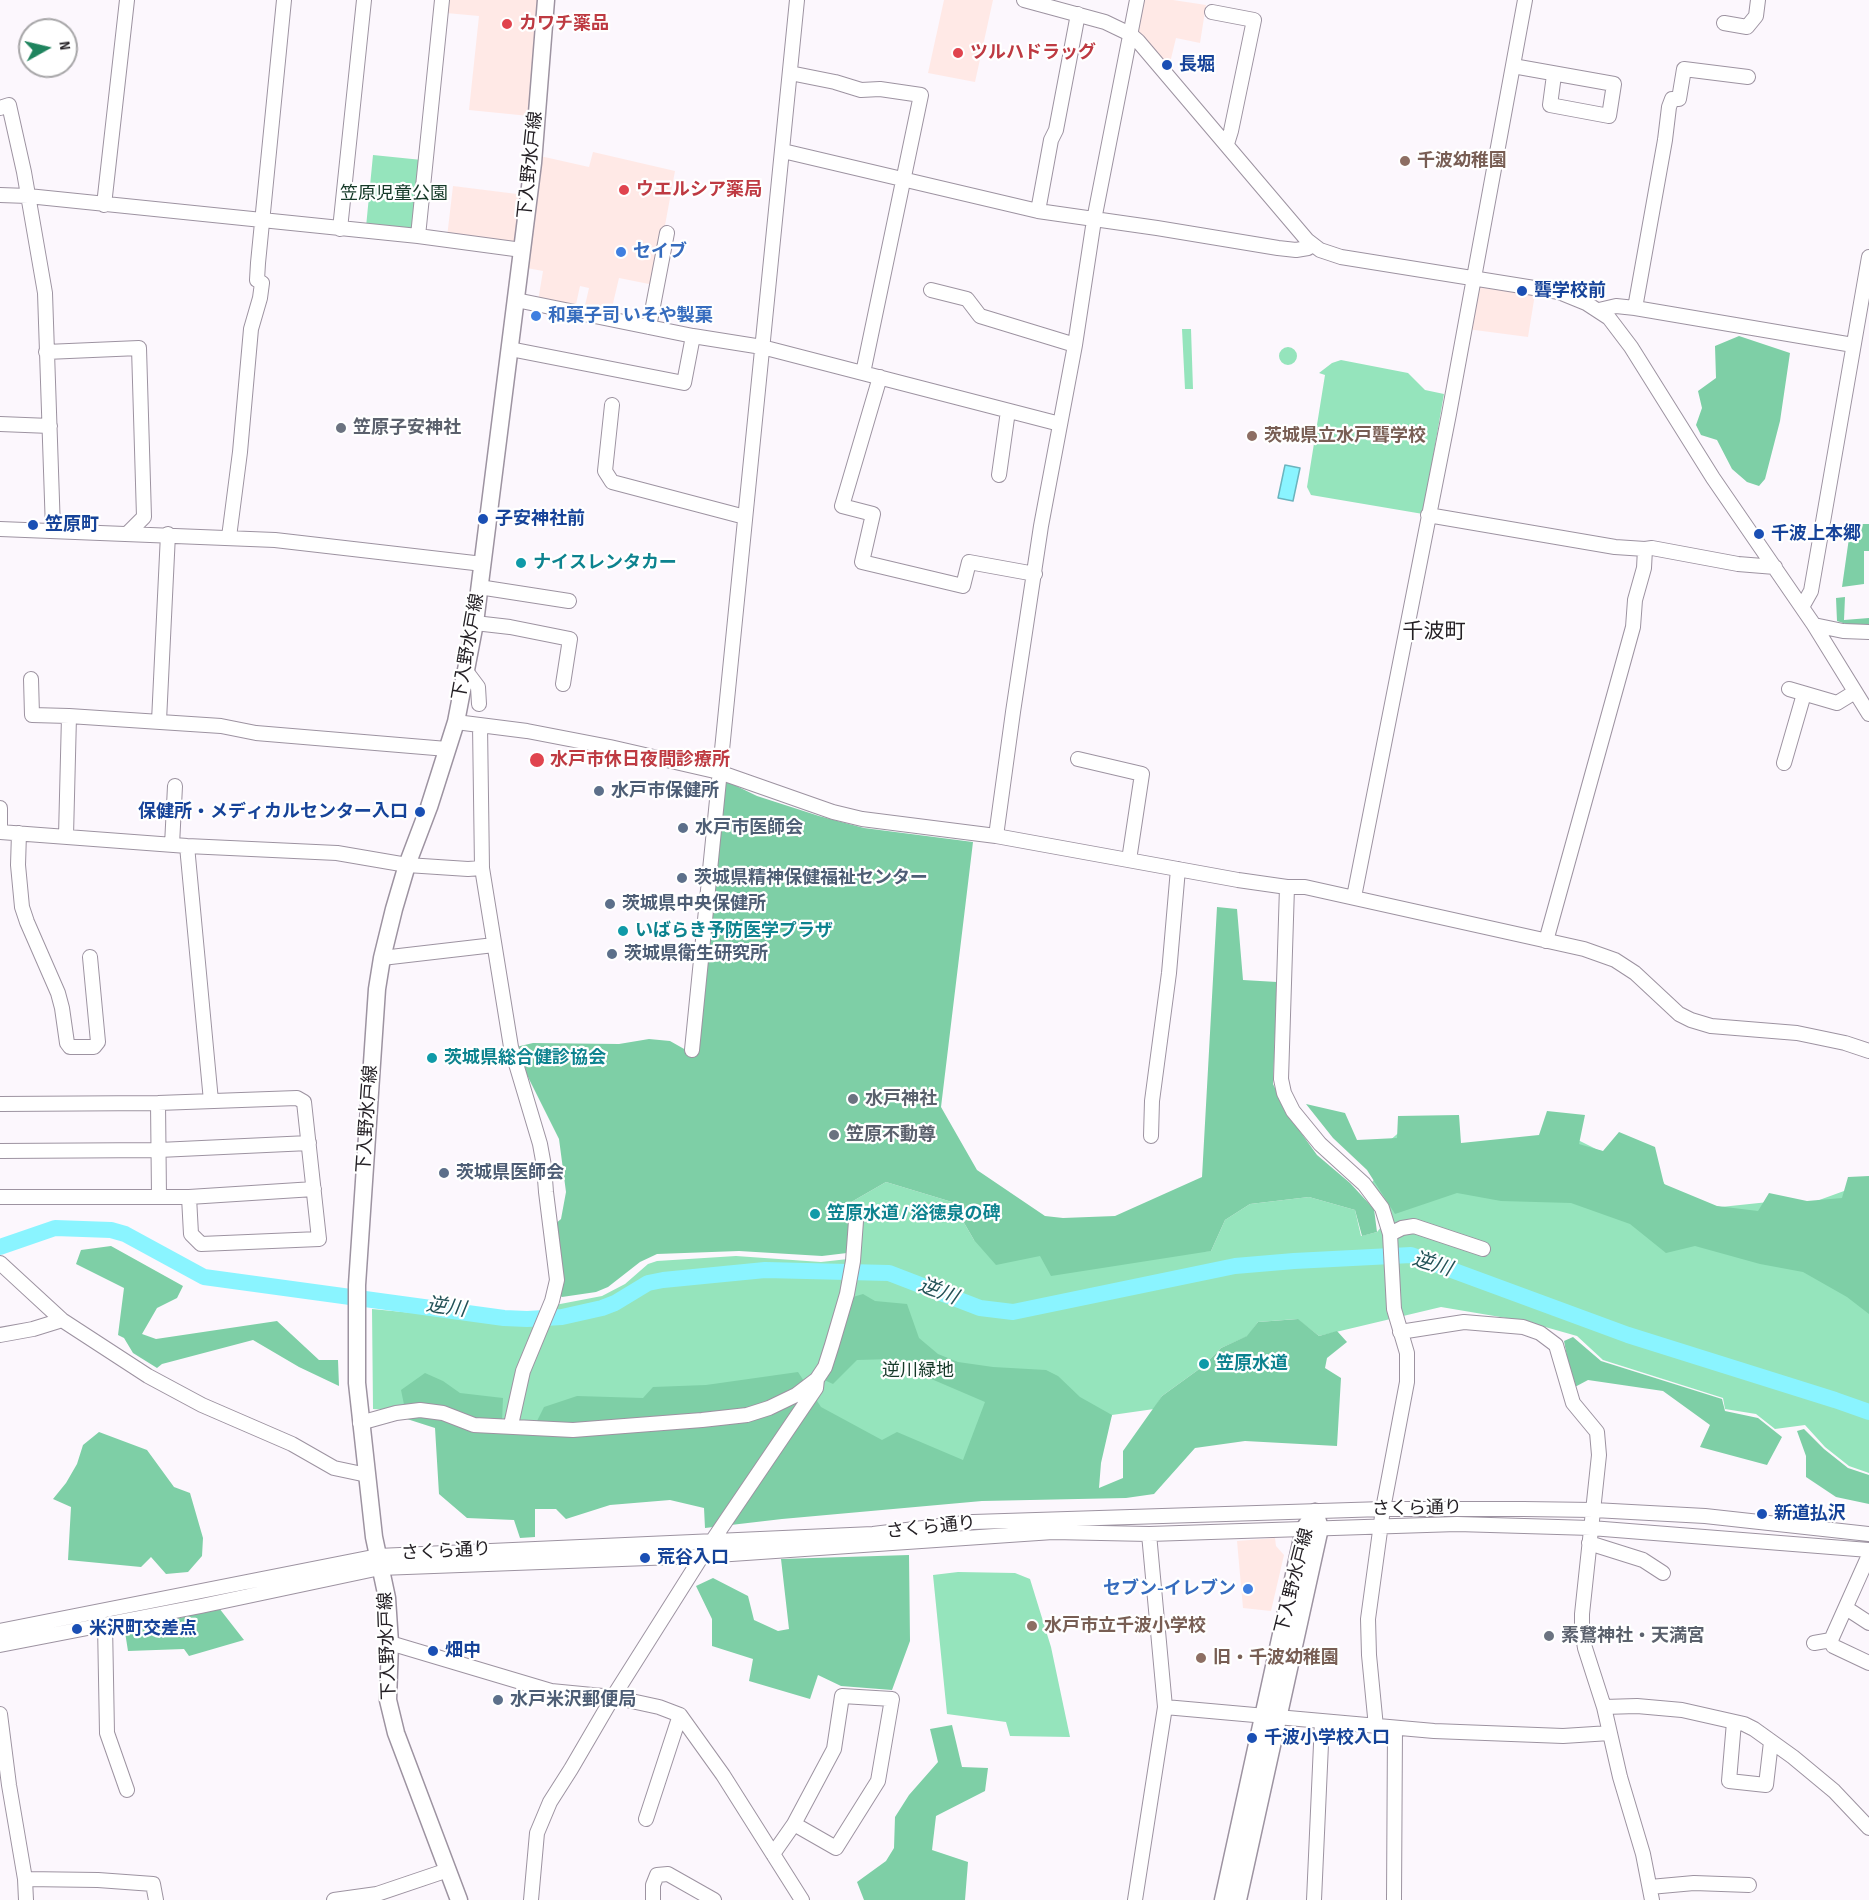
<!DOCTYPE html>
<meta charset="utf-8">
<style>
body{margin:0}
#map{position:relative;width:1869px;height:1900px;overflow:hidden;background:#fcf7fd;font-family:"Sofia Sans Condensed",sans-serif}
canvas{display:block}
.north{position:absolute;left:18px;top:18px;width:60px;height:60px;box-sizing:border-box;background:#fff;border:2px solid #a7a6a8;border-radius:50%;rotate:82deg;font-size:16px;font-weight:700;line-height:24px;text-align:center;color:#242025}
.north::after{content:'';display:block;margin:auto;width:21px;height:27px;background:#1f845e;clip-path:polygon(50% 0,100% 100%,50% 72%,0 100%)}
</style>
<div id="map">
<canvas width="1869" height="1900"></canvas>
<div class="north">N</div>
</div>
<script>
const context = document.querySelector('canvas').getContext('2d');
context.lineJoin = 'round';
function fill(path, color) { context.fillStyle = color; context.fill(path, 'evenodd'); }
const shape = rows => new Path2D(rows.map(r => 'M' + r).join(''));
function strokePath(path, color, width, dash) { context.strokeStyle = color; context.lineWidth = width; context.lineCap = dash ? 'butt' : 'round'; context.setLineDash(dash || []); context.stroke(path); }
function write(font, color, halo, rows, align = 'center') {
  context.font = font + ' "Sofia Sans Condensed","Noto Sans JP",sans-serif'; context.lineWidth = 4.5; context.setLineDash([]); context.textBaseline = 'middle'; context.strokeStyle = halo; context.fillStyle = color; for (const [text, x, y, turn = 0] of rows) {
    context.save(); context.translate(x, y); context.rotate((+turn || 0) * Math.PI / 180); context.textAlign = isNaN(turn) ? turn : align; if (halo) context.strokeText(text, 0, 0); context.fillText(text, 0, 0); context.restore();
  }
}
fill(shape([
 [447,0,538,0,529,116,469,110,479,16,446,13],
 [944,0,993,0,975,82,928,73],
 [1139,0,1173,0,1206,5,1200,43,1176,38,1169,67,1136,29],
 [593,152,675,171,654,285,619,278,610,316,584,310,589,288,580,286,575,309,538,301,543,271,527,268,540,156,589,167],
 [453,186,525,195,519,245,447,237],
 [1482,285,1535,294,1528,337,1467,329,1474,291],
 [1275,1538,1276,1546,1284,1555,1271,1611,1243,1608,1237,1541]
]), '#ffe9e6');
fill(shape([
 [373,155,422,160,415,232,366,227],
 [1182,329,1191,329,1193,389,1185,389],
 '1279 356a9 9 0 1 1 18 0a9 9 0 1 1-18 0Z',
 [1341,360,1408,373,1425,390,1444,394,1423,514,1311,495,1307,487,1325,375,1319,373,1332,363],
 [1404,1128,1473,1149,1578,1140,1598,1150,1652,1164,1669,1191,1698,1204,1721,1207,1778,1201,1811,1203,1844,1191,1869,1196,1869,1473,1849,1466,1825,1447,1805,1425,1775,1429,1756,1414,1725,1409,1723,1398,1603,1360,1577,1336,1524,1321,1441,1307,1319,1336,1297,1319,1258,1322,1248,1336,1221,1348,1202,1367,1162,1396,1154,1409,1112,1415,1087,1476,502,1422,501,1417,373,1409,372,1309,547,1326,555,1305,602,1296,625,1284,648,1264,657,1261,736,1256,821,1262,848,1259,853,1201,886,1182,952,1202,974,1240,1040,1256,1211,1251,1225,1220,1250,1204,1309,1197,1355,1210,1361,1236,1377,1232,1386,1221,1392,1218,1385,1200,1371,1183,1388,1166,1379,1150],
 [958,1572,1015,1573,1030,1579,1051,1647,1070,1737,1010,1736,1006,1722,947,1714,933,1575]
]), '#95e4bc');
fill(shape([
 [1739,336,1790,353,1780,421,1765,479,1759,486,1747,482,1732,469,1717,440,1701,435,1696,425,1702,408,1698,391,1716,378,1715,346],
 [1851,524,1869,524,1869,551,1864,551,1864,584,1842,587],
 [1845,597,1844,620,1869,618,1869,626,1852,626,1837,621,1836,598],
 [724,780,757,796,819,816,864,828,973,842,941,1107,977,1170,1045,1216,1063,1218,1115,1216,1202,1177,1217,907,1237,909,1243,980,1277,982,1273,1084,1289,1116,1317,1155,1350,1183,1374,1209,1377,1232,1362,1236,1355,1210,1309,1197,1250,1204,1225,1220,1211,1251,1051,1276,1040,1256,996,1265,974,1240,952,1202,886,1182,853,1201,847,1209,851,1216,847,1253,822,1256,739,1251,657,1254,640,1262,608,1287,596,1292,562,1297,559,1295,554,1225,561,1219,566,1192,559,1139,521,1063,516,1047,533,1043,619,1044,649,1039,670,1041,693,1054],
 [1306,1104,1345,1113,1357,1140,1397,1138,1398,1116,1459,1115,1461,1143,1539,1135,1547,1111,1585,1115,1579,1144,1603,1151,1619,1132,1655,1147,1664,1184,1717,1206,1758,1211,1769,1193,1807,1201,1842,1198,1848,1177,1869,1176,1869,1314,1847,1297,1803,1272,1760,1264,1695,1246,1666,1253,1630,1224,1571,1203,1501,1201,1457,1193,1395,1214,1367,1170,1333,1138],
 [111,1246,183,1286,177,1298,157,1308,142,1334,156,1339,277,1321,319,1360,338,1360,339,1386,299,1367,253,1340,162,1364,157,1368,133,1353,124,1338,118,1335,124,1288,76,1264,81,1250],
 [863,1294,875,1301,907,1304,919,1338,938,1354,958,1362,993,1367,1046,1370,1058,1376,1080,1397,1112,1415,1101,1463,1099,1488,1123,1478,1123,1451,1162,1396,1202,1367,1221,1348,1247,1336,1258,1322,1298,1319,1319,1336,1337,1331,1347,1342,1327,1358,1325,1368,1341,1378,1337,1446,1245,1441,1195,1448,1154,1494,1126,1498,982,1501,782,1519,705,1528,704,1508,670,1500,610,1505,566,1519,556,1509,535,1509,535,1537,520,1538,514,1520,467,1518,439,1494,435,1428,407,1419,401,1390,425,1373,443,1381,460,1393,503,1398,502,1422,535,1425,544,1407,577,1396,643,1398,653,1387,706,1385,798,1372,821,1407,882,1440,897,1432,963,1460,985,1402,929,1378,892,1359,857,1360,833,1384,822,1379,853,1297],
 [1573,1337,1601,1361,1722,1399,1725,1411,1758,1418,1782,1437,1767,1465,1700,1447,1710,1425,1663,1391,1588,1380,1573,1388,1564,1341],
 [1804,1429,1824,1449,1848,1468,1869,1475,1869,1504,1836,1497,1806,1477,1806,1456,1797,1431],
 [99,1432,147,1450,174,1487,190,1493,203,1538,202,1556,188,1572,166,1574,151,1557,141,1567,68,1560,71,1507,53,1499,66,1483,77,1464,83,1445],
 [909,1555,910,1641,892,1690,841,1686,818,1675,810,1699,749,1681,753,1659,712,1646,712,1619,696,1586,713,1578,748,1596,754,1620,778,1631,789,1629,781,1559],
 [219,1608,244,1640,189,1656,184,1649,128,1651,125,1632],
 [952,1725,962,1767,988,1768,985,1791,936,1816,932,1850,968,1862,965,1900,864,1900,857,1882,886,1861,894,1848,895,1817,909,1795,938,1762,930,1729]
]), '#7ecfa6');
const water = shape([
 [1285,465,1300,468,1293,501,1278,498,1285,465]
]);
fill(water, '#8af4ff');
strokePath(water, '#6bb4be', 1.5);
strokePath(shape([
 [0,1247,55,1228,111,1230,125,1234,204,1277,504,1318,527,1319,562,1317,602,1308,615,1303,648,1283,663,1280,765,1270,889,1273,980,1308,1013,1312,1235,1266,1294,1261,1411,1255,1628,1335,1835,1400,1869,1412]
]), '#8af4ff', 16);
const minor = shape([
 [1024,0,1105,22,1130,34,1138,41,1307,240,1320,250,1341,257,1559,292,1586,303,1609,318,1631,347,1713,478,1814,625,1869,714],
 [1212,12,1254,20,1231,131,1227,144],
 [1724,23,1747,27,1756,16,1758,0],
 [1513,66,1614,84,1609,116,1550,105,1554,75],
 [790,73,835,82,861,90,880,89,921,95,863,373],
 [0,108,9,105,24,172,45,293,53,530],
 [783,151,1038,211,1157,228,1278,248,1296,250,1308,248,1312,245],
 [0,195,28,196,418,236,522,250],
 [104,205,127,0],
 [1038,211,1051,140,1056,130,1078,14],
 [340,229,364,0],
 [418,236,442,0],
 [931,290,967,299,980,316,1075,345],
 [516,300,693,336,762,347,1060,424],
 [1635,308,1665,140,1669,107,1672,99,1679,99,1684,69,1748,77],
 [1599,310,1616,306,1635,308,1853,345],
 [649,327,667,233],
 [510,349,684,383,693,336],
 [46,352,139,348,144,517,128,533],
 [880,377,842,506,873,514,862,562,963,586,969,562,1035,574],
 [612,405,605,471,612,482,745,517],
 [0,424,50,426],
 [999,475,1008,411],
 [1428,515,1615,547,1645,549,1652,548,1738,564,1775,567],
 [0,529,275,540,483,564],
 [229,537,240,452,251,329,260,298,262,283,257,280,258,263,284,0],
 [479,587,569,601],
 [1802,607,1811,591,1869,257],
 [475,623,510,627,570,639,563,684],
 [1814,625,1843,631,1869,632],
 [466,671,478,687,479,704],
 [31,679,32,715,69,716,221,726,256,733,447,749],
 [1789,689,1837,703,1855,692],
 [159,721,168,534],
 [456,722,527,731,610,747,719,772,833,812,862,819,996,836,1238,880,1287,887,1305,887,1584,949,1615,960,1635,973,1679,1014,1691,1020,1711,1026,1797,1033,1845,1043,1869,1051],
 [480,725,482,868,511,1047,540,1144,544,1166,546,1192,557,1280,552,1301,523,1371,511,1425],
 [1078,759,1142,774,1129,860],
 [1784,763,1804,694],
 [0,808,0,832,187,846,337,853,407,865,468,869,482,868],
 [19,833,18,865,22,907,27,922,58,993,62,1008,67,1043,70,1047,94,1047,98,1042,90,957],
 [66,836,69,716],
 [996,836,1013,712,1041,526,1075,345,1094,220,1137,0],
 [172,845,175,786],
 [187,846,211,1101],
 [1287,887,1281,1079,1284,1093,1293,1111,1320,1144,1364,1184,1382,1208,1390,1234,1394,1309,1407,1353,1407,1382,1383,1509,1368,1619,1369,1655,1376,1727],
 [1354,897,1449,414,1525,0],
 [1546,941,1633,627,1635,600,1644,568,1645,549],
 [382,958,494,945],
 [692,1050,797,0],
 [158,1103,159,1196],
 [0,1104,158,1103,297,1098,304,1102,319,1239,201,1244,191,1234,189,1197],
 [1151,1136,1152,1101,1169,973,1178,869],
 [0,1151,159,1150,309,1143],
 [0,1197,189,1197,314,1189],
 [1390,1234,1402,1228,1414,1226,1483,1249],
 [0,1263,62,1320,148,1376,202,1405,292,1444,334,1468,367,1475],
 [1400,1332,1464,1322,1523,1327,1540,1333,1556,1345,1573,1403,1597,1432,1599,1455,1582,1614,1582,1630,1585,1648,1604,1707,1620,1777,1643,1854,1652,1900],
 [0,1335,33,1329,62,1320],
 [360,1423,396,1413,420,1410,443,1413,474,1425,573,1430,702,1420,747,1415,769,1408,796,1395,817,1379],
 [1589,1543,1643,1560,1663,1573],
 [1846,1608,1869,1623],
 [105,1624,107,1733,127,1790],
 [0,1631,378,1556,873,1534,973,1522,1383,1509,1523,1509,1594,1510,1705,1516,1869,1534],
 [1831,1640,1833,1646,1869,1663],
 [390,1643,551,1691,613,1697,659,1707,680,1715,723,1775,802,1900],
 [1814,1643,1831,1640,1869,1555],
 [0,1645,201,1606,380,1568,702,1556,1053,1532,1149,1534,1457,1524,1591,1528,1869,1550],
 [1165,1707,1434,1731,1563,1736,1610,1733],
 [1604,1707,1637,1706,1682,1710,1744,1724,1754,1729,1793,1757,1834,1791,1869,1828],
 [0,1714,9,1785,25,1879,26,1900],
 [1734,1722,1729,1781,1766,1785,1771,1742],
 [646,1819,680,1715],
 [773,1854,794,1824,834,1749,842,1696,892,1699,878,1781,836,1848,794,1824],
 [25,1879,98,1880,153,1884,156,1900],
 [1650,1887,1694,1883,1749,1885],
 [334,1900,377,1894,448,1870],
 [531,1900,537,1833,550,1802,571,1769,613,1697,702,1556,816,1388,817,1379,825,1367,832,1345,847,1294,853,1261,856,1221],
 [653,1900,653,1885,657,1875,668,1874,714,1900],
 [1135,1900,1165,1707,1149,1534],
 [1314,1900,1322,1722],
 [1394,1900,1395,1728]
]);
const major = shape([
 [459,1900,396,1733,388,1700,390,1643,387,1598,374,1537,357,1383,357,1285,377,989,382,958,394,909,407,865,429,807,456,722,475,623,533,163,546,0],
 [1223,1900,1304,1529,1315,1512],
 [1238,1900,1320,1528,1315,1512]
]);
strokePath(minor, '#9d93a1', 16);
strokePath(major, '#9d93a1', 19);
strokePath(minor, '#fff', 14);
strokePath(major, '#fff', 16);
for (const [x, y, r, color] of [
 [507,24,6,"#e0444e"],
 [958,53,6,"#e0444e"],
 [1167,65,6,"#1a4fb4"],
 [1405,161,6,"#8d6e63"],
 [624,190,6,"#e0444e"],
 [621,252,6,"#3f7fe0"],
 [1522,291,6,"#1a4fb4"],
 [536,316,6,"#3f7fe0"],
 [341,428,6,"#6b7280"],
 [1252,436,6,"#8d6e63"],
 [483,519,6,"#1a4fb4"],
 [33,525,6,"#1a4fb4"],
 [1759,534,6,"#1a4fb4"],
 [521,563,6,"#0f9aa8"],
 [537,760,8,"#e0444e"],
 [599,791,6,"#5c6f8a"],
 [420,812,6,"#1a4fb4"],
 [683,828,6,"#5c6f8a"],
 [682,878,6,"#5c6f8a"],
 [610,904,6,"#5c6f8a"],
 [623,931,6,"#0f9aa8"],
 [612,954,6,"#5c6f8a"],
 [432,1058,6,"#0f9aa8"],
 [853,1099,6,"#6b7280"],
 [834,1135,6,"#6b7280"],
 [444,1173,6,"#5c6f8a"],
 [815,1214,6,"#0f9aa8"],
 [1204,1364,6,"#0f9aa8"],
 [1762,1514,6,"#1a4fb4"],
 [645,1558,6,"#1a4fb4"],
 [1248,1589,6,"#3f7fe0"],
 [1032,1626,6,"#8d6e63"],
 [77,1629,6,"#1a4fb4"],
 [1549,1636,6,"#6b7280"],
 [433,1651,6,"#1a4fb4"],
 [1201,1658,6,"#8d6e63"],
 [498,1700,6,"#5c6f8a"],
 [1252,1738,6,"#1a4fb4"]
]) { const dot = new Path2D(); dot.arc(x, y, r, 0, 2 * Math.PI); context.fillStyle = color; context.fill(dot); strokePath(dot, '#fff', 2); }
write('bold 18px', '#be3a42', '#fff', [
 ["カワチ薬品",519,24],
 ["ツルハドラッグ",970,53],
 ["ウエルシア薬局",636,190],
 ["水戸市休日夜間診療所",550,760]
], 'left');
write('bold 18px', '#164399', '#fff', [
 ["長堀",1179,65],
 ["聾学校前",1534,291],
 ["子安神社前",495,519],
 ["笠原町",45,525],
 ["千波上本郷",1771,534],
 ["保健所・メディカルセンター入口",408,812,"right"],
 ["新道払沢",1774,1514],
 ["荒谷入口",657,1558],
 ["米沢町交差点",89,1629],
 ["畑中",445,1651],
 ["千波小学校入口",1264,1738]
], 'left');
write('bold 18px', '#785e54', '#fff', [
 ["千波幼稚園",1417,161],
 ["茨城県立水戸聾学校",1264,436],
 ["水戸市立千波小学校",1044,1626],
 ["旧・千波幼稚園",1213,1658]
], 'left');
write('18px', '#242025', '#fff', [
 ["下入野水戸線",531,165,-84],
 ["下入野水戸線",469,647,-80],
 ["下入野水戸線",368,1119,-86],
 ["さくら通り",1417,1509,-1],
 ["さくら通り",931,1528,-6],
 ["さくら通り",446,1552,-3],
 ["下入野水戸線",1295,1581,-76],
 ["下入野水戸線",388,1646,-92]
]);
write('18px', '#153928', '#fff', [
 ["笠原児童公園",394,194],
 ["逆川緑地",918,1371]
]);
write('bold 18px', '#366cbe', '#fff', [
 ["セイブ",633,252],
 ["和菓子司 いそや製菓",548,316],
 ["セブン-イレブン",1236,1589,"right"]
], 'left');
write('bold 18px', '#5b616d', '#fff', [
 ["笠原子安神社",353,428],
 ["水戸神社",865,1099],
 ["笠原不動尊",846,1135],
 ["素鵞神社・天満宮",1561,1636]
], 'left');
write('bold 18px', '#0d838f', '#fff', [
 ["ナイスレンタカー",533,563],
 ["いばらき予防医学プラザ",635,931],
 ["茨城県総合健診協会",444,1058],
 ["笠原水道 / 浴徳泉の碑",827,1214],
 ["笠原水道",1216,1364]
], 'left');
write('bold 18px', '#4e5e75', '#fff', [
 ["水戸市保健所",611,791],
 ["水戸市医師会",695,828],
 ["茨城県精神保健福祉センター",694,878],
 ["茨城県中央保健所",622,904],
 ["茨城県衛生研究所",624,954],
 ["茨城県医師会",456,1173],
 ["水戸米沢郵便局",510,1700]
], 'left');
write('italic 20px', '#235257', '#fff', [
 ["逆川",1432,1265,17],
 ["逆川",938,1292,21],
 ["逆川",446,1308,8]
]);
write('21px', '#242025', '#fff', [
 ["千波町",1434,633]
]);
</script>
